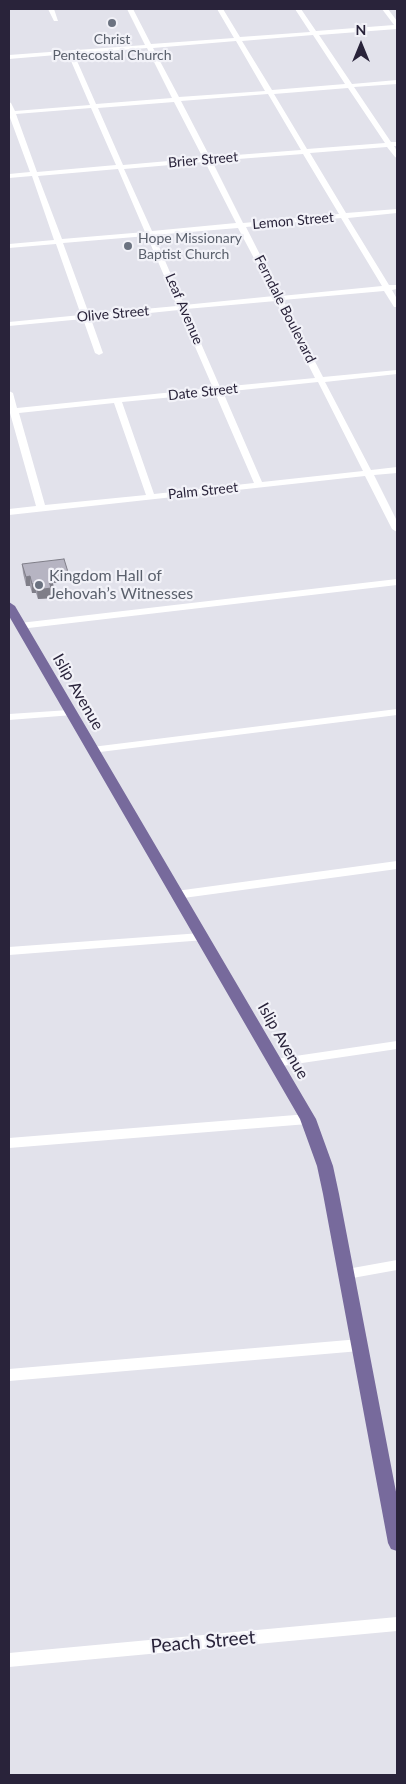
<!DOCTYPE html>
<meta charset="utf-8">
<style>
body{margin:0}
#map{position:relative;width:406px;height:1784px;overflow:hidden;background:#e2e2eb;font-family:Lato,sans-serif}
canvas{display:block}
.frame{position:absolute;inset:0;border:10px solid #29233a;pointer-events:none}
.north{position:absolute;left:336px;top:20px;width:50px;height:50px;-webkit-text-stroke:4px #f2f2f8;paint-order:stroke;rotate:0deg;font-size:14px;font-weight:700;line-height:20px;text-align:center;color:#29233a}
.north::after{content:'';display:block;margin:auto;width:18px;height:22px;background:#29233a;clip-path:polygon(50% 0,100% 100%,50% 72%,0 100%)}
</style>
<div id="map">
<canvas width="406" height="1784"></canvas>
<div class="frame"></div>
<div class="north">N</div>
</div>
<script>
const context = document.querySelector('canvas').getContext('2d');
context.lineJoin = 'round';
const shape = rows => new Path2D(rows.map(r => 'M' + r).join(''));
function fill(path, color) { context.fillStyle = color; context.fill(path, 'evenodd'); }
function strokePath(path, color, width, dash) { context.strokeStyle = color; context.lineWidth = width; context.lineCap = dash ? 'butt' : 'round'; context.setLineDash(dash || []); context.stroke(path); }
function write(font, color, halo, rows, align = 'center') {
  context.font = font + ' Lato,sans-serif'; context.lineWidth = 4.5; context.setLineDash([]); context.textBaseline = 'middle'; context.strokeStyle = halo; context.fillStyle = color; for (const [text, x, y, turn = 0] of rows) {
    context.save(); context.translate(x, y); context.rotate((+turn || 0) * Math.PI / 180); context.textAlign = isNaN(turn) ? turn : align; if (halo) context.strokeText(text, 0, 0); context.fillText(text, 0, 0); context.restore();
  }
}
fill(shape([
 [48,9,54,9,58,21,54,21,48,9],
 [127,9,133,9,151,44,234,38,217,9,223,9,240,37,310,32,295,9,301,9,316,31,394,25,382,9,388,9,397,21,397,29,319,35,352,84,397,80,397,84,354,87,391,142,397,142,397,146,394,146,397,151,397,158,395,157,387,147,310,153,346,213,397,209,397,213,348,218,389,285,397,285,397,289,392,290,397,299,397,307,394,307,384,291,283,300,323,377,397,370,397,374,325,382,371,470,397,467,397,473,374,475,397,521,397,532,392,529,365,476,9,515,9,509,36,506,10,413,9,413,9,391,13,393,17,408,213,388,179,310,91,319,103,353,99,355,95,353,83,319,9,326,9,322,81,315,56,244,9,248,9,244,54,240,32,176,9,178,9,174,30,172,9,115,9,102,11,103,15,111,90,105,68,54,9,59,9,55,145,45,127,9],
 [313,35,345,84,272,90,242,41,313,35],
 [236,41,265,91,179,97,153,48,236,41],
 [147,48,172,98,96,104,74,54,147,48],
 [348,88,385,143,307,149,274,94,348,88],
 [268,94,301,150,210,157,181,101,268,94],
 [174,102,203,158,123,165,98,108,174,102],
 [91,108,116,165,37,172,16,114,91,108],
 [303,154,339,214,243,223,212,161,303,154],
 [205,162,236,223,152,231,124,169,205,162],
 [118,169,145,232,62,239,38,176,118,169],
 [341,218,382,286,281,296,246,227,341,218],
 [238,228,274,296,184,305,154,235,238,228],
 [147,236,177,306,89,314,63,243,147,236],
 [276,301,315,378,220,387,186,309,276,301],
 [318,382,363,471,262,482,223,392,318,382],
 [215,393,254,483,154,494,122,402,215,393],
 [114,403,146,495,45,505,19,413,114,403],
 [397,579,397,585,20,629,15,626,20,623,397,579],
 [397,709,397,715,92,753,87,750,92,747,397,709],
 [69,710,73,711,74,713,73,715,9,720,9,714,69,710],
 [397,861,397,869,176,899,170,895,176,891,397,861],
 [201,933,205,934,207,937,205,940,9,955,9,947,201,933],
 [397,1041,397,1049,275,1067,271,1066,269,1063,271,1060,275,1059,397,1041],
 [308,1114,312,1116,314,1119,312,1122,308,1124,9,1148,9,1138,308,1114],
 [397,1260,397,1270,347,1279,342,1278,340,1274,342,1270,347,1269,397,1260],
 [360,1339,365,1341,367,1345,365,1349,360,1351,9,1381,9,1369,360,1339],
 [397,1617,397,1631,9,1667,9,1653,397,1617]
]), '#fff');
fill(shape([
 [9,602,15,606,316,1119,333,1166,339,1194,397,1497,397,1551,391,1549,388,1543,323,1194,317,1166,300,1119,9,616,9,602]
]), '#776a9c');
fill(shape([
 [22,564,68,572,68,581,53,583,54,590,51,591,52,598,38,599,36,593,32,593,30,586,26,586,23,573]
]), '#9d9ba7');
fill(shape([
 [68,572,68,581,53,583,54,590,51,591,52,598,38,599,37,590,49,581,51,574],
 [30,576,30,586,26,586,26,577],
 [35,583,36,593,32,593,32,584]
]), '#7f7e88');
const building = shape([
 [64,559,68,572,51,574,53,581,49,581,51,588,37,590,35,583,32,584,30,576,26,577,22,564,64,559]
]);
fill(building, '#b6b4c2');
strokePath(building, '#7f7e88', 1);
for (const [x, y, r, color] of [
 [112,23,5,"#6b7280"],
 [128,246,5,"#6b7280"],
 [39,585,5,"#6b7280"]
]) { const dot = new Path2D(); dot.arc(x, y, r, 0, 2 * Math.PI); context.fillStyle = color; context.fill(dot); strokePath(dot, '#f2f2f8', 2); }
write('14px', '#5b616d', '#f2f2f8', [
 ["Christ",112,39],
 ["Pentecostal Church",112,55],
 ["Hope Missionary",138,238,"left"],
 ["Baptist Church",138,254,"left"]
]);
write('14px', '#29233a', '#f2f2f8', [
 ["Brier Street",203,160,-5],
 ["Lemon Street",293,221,-5],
 ["Leaf Avenue",184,309,67],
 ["Ferndale Boulevard",285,309,63],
 ["Olive Street",113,314,-5],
 ["Date Street",203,392,-6],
 ["Palm Street",203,491,-6]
]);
write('16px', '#5b616d', '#f2f2f8', [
 ["Kingdom Hall of",49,576],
 ["Jehovah’s Witnesses",49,594]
], 'left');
write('16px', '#29233a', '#f2f2f8', [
 ["Islip Avenue",78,692,60],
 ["Islip Avenue",283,1041,60]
]);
write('19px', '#29233a', '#f2f2f8', [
 ["Peach Street",203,1642,-5]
]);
</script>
